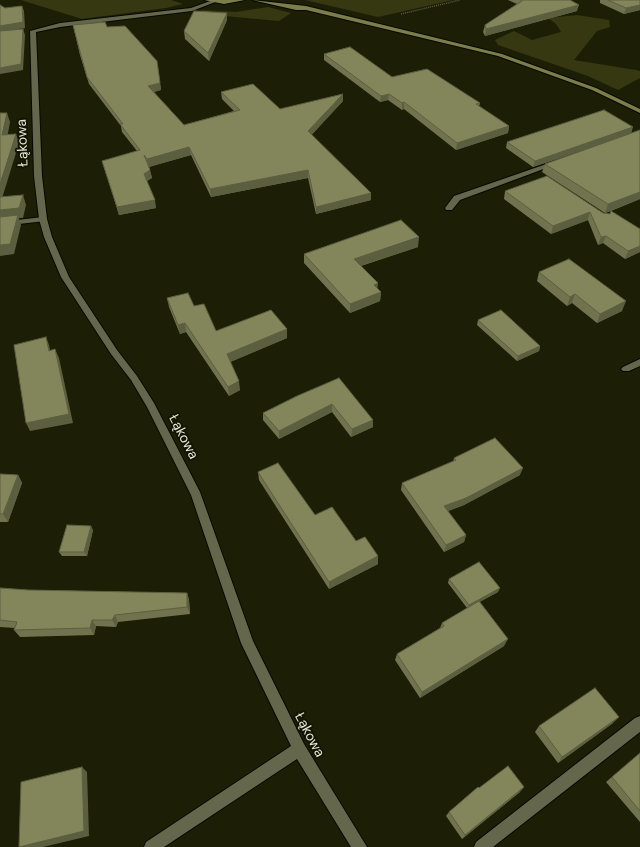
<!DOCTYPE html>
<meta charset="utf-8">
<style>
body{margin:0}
canvas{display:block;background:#1d1e06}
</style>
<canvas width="640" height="847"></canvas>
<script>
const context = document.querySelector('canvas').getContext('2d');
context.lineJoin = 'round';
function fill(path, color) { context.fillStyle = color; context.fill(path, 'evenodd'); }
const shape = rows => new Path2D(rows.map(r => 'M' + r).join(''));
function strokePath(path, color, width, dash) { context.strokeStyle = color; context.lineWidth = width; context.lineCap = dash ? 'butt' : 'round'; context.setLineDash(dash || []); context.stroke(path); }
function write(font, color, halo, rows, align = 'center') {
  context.font = font + ' "DM Sans",sans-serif'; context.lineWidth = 4; context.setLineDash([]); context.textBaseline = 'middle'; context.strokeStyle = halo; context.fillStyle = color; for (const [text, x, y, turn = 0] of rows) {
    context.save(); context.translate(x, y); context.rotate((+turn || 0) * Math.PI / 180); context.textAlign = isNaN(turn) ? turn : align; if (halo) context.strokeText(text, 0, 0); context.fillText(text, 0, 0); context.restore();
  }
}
fill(shape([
 [21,0,171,0,183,4,166,8,82,19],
 [305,0,453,0,378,17],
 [268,7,291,13,279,21,191,13,203,10,236,12],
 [577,15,609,20,610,27,597,31,574,60,636,70,640,71,640,78,618,90,588,76,498,45,495,40,514,31,532,40,561,32,556,24,548,18]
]), '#363812');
const lane = shape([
 [555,161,557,162,557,164,460,200,452,210,446,210,445,208,454,196,555,161],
 [43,217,47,219,46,221,0,226,0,222,43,217],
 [640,359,640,366,629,371,623,371,621,369,623,367,640,359],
 [640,716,640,732,493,847,474,847,476,842,635,718,640,716]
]);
const street = shape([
 [213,0,218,1,192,11,60,27,36,32,42,176,47,219,52,237,69,277,117,350,137,376,154,403,200,492,253,641,304,744,367,847,351,847,297,759,164,847,144,847,146,842,291,746,241,643,191,495,147,407,131,380,111,354,61,277,44,237,39,219,34,176,30,31,60,23,191,8,213,0]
]);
const secondary = shape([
 [204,0,245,0,224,4,204,0],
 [252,0,306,6,502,54,596,88,640,109,640,113,592,90,498,56,306,10,296,10,252,0]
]);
strokePath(lane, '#070800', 2);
strokePath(street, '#070800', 2);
strokePath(secondary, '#070800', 2);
strokePath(shape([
 [401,14,460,0]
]), '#5a5b46', 1.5, [1, 1]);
fill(lane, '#65674d');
fill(street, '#65674d');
fill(secondary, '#7b7e4a');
fill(shape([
 [508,0,570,0,577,11,485,36,483,32,485,25,517,4],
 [600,0,640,0,640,10,624,14,600,3],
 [227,20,209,61,185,39,184,31],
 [73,25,107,27,158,68,161,90,154,92,184,125,234,111,222,99,221,92,280,109,343,101,311,135,371,193,371,200,316,214,308,178,211,197,191,155,149,167,152,178,147,181,156,208,119,215,102,161,137,151,122,132,121,126,89,84,80,55],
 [324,54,392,77,480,103,479,107,509,126,508,133,456,150,404,109,402,110,388,100,380,102,324,60],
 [640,130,640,199,611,211,640,229,640,252,625,259,603,243,598,245,588,220,551,234,504,199,505,191,603,213,610,214,611,211,605,213,542,172,545,164,613,140,533,167,506,148,507,142,631,133],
 [418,247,361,266,378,289,381,292,380,301,350,313,304,263,304,254],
 [539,272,622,311,597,323,572,303,567,306,537,281],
 [167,298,194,306,216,331,287,329,287,338,230,362,240,390,229,396,186,332,180,334,169,307],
 [478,320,540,346,539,351,517,361,477,325],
 [339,378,373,427,351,437,332,412,279,439,263,420,263,413],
 [454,458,520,475,464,505,448,511,466,535,464,542,444,552,401,490,402,483,453,462],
 [258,472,315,515,356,541,378,564,329,589,259,480],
 [0,474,18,475,22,483,8,522,0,522],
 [93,530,87,556,62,556,59,552],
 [449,579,498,592,479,602,504,646,420,698,395,660,397,654,440,628,442,623,467,608,448,583],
 [0,588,28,590,187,593,189,600,190,614,118,622,116,627,96,626,94,635,20,637,14,630,15,628,0,627],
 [613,723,558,763,535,732,539,726],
 [640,753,640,822,606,782],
 [479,788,520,792,462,839,446,816,449,812]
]), '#71734e');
fill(shape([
 [579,5,577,11,485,36,486,29],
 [640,5,640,10,624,14,626,8],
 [22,6,24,11,25,28,0,32,0,26],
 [227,13,227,20,209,61,208,53],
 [23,29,25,35,23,70,0,74,0,68],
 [158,68,161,90,149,93,148,86],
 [343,94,343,101,308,139,308,131],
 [389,94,388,100,380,102,381,96],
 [404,102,404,109,402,110,402,103],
 [7,113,10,122,6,144,2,135],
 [509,126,508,133,456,150,457,143],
 [633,127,631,134,533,167,535,161],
 [16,134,19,143,0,205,0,184],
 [189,147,191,155,148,167,147,159],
 [150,170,152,178,146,181,144,174],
 [308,170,308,178,211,197,210,189],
 [640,192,640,199,605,213,608,204],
 [371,193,371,200,316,214,316,207],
 [23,195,26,205,23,218,19,218,21,225,14,254,0,256,0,210],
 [155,200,156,208,119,215,117,207],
 [590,212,588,220,551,234,553,226],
 [606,236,603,243,598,245,601,237],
 [419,237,418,247,354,268,354,259],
 [640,246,640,252,625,259,628,251],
 [378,283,377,292,374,285],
 [381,292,380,301,350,313,350,304],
 [575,294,572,303,567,306,570,297],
 [626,301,622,311,597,323,600,314],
 [185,323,186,332,180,334,178,325],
 [287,329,287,338,228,363,227,354],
 [46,337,49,345,52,359,49,351],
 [540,346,539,351,517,361,518,356],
 [55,349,59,358,73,423,30,431,26,423],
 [239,381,240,390,229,396,228,387],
 [332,404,332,412,279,439,279,431],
 [373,420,373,427,351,437,352,429],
 [523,468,520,475,464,505,443,513,444,506],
 [18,475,22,483,8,522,3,514],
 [91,526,93,530,87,556,84,552],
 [466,535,464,542,444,552,446,545],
 [378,556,378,564,329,589,329,582],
 [500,588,498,592,467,609,469,605],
 [187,593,189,600,190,614,187,607],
 [115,615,118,622,116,627,112,620],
 [92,620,96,626,94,635,90,628],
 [508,639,504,646,420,698,422,692],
 [619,717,613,723,558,763,562,757],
 [82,767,87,772,89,836,43,847,21,847],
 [524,787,520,792,462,839,465,835]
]), '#5c5e40');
const building = shape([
 [521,0,570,0,579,5,486,29,485,25,522,1,521,0],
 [608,0,640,0,640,5,626,8,608,0],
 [0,5,5,8,22,6,23,22,0,26,0,5],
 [194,11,227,13,208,53,184,31,194,11],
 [105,22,107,27,125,26,157,61,160,83,148,86,184,125,240,110,221,92,253,84,280,109,343,94,308,131,371,193,316,207,308,170,210,189,189,147,147,159,144,155,150,170,144,174,155,200,117,207,102,161,140,150,120,124,123,124,87,77,79,48,73,25,105,22],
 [23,29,21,64,0,68,0,31,23,29],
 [350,47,392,77,427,69,480,103,476,104,509,126,457,143,404,102,402,103,389,94,381,96,324,54,350,47],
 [604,110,633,127,535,161,507,142,604,110],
 [0,113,7,113,2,135,16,134,0,184,0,113],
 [640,130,640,192,608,204,545,164,640,130],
 [547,176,603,213,610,214,611,211,640,229,640,246,628,251,606,236,601,237,590,212,553,226,505,191,547,176],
 [23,195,19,208,0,210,0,197,23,195],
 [18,215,10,244,0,245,0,217,18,215],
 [401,220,419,237,354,259,378,283,374,285,381,292,350,304,304,254,401,220],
 [569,259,626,301,600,314,575,294,570,297,539,272,569,259],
 [188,293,194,306,204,304,216,331,271,310,287,329,227,354,239,381,228,387,185,323,178,325,167,298,188,293],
 [501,310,540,346,518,356,478,320,501,310],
 [46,337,49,351,55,349,69,414,26,423,14,345,46,337],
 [339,378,373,420,352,429,332,404,279,431,263,413,297,396,339,378],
 [495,438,523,468,466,498,444,506,466,535,446,545,402,483,456,460,454,458,495,438],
 [278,463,315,515,332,507,356,541,365,537,378,556,329,582,258,472,278,463],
 [0,474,18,475,3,514,0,514,0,474],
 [67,525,91,526,84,552,59,552,67,525],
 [479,562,500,588,469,605,449,579,479,562],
 [0,588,28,590,187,593,187,607,115,615,112,620,92,620,90,628,14,630,17,622,0,620,0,588],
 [479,601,508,639,422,692,397,654,444,626,442,623,479,601],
 [595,688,619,717,562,757,539,726,595,688],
 [640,753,640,811,612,777,640,753],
 [508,766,524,787,465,835,449,812,478,787,479,788,508,766],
 [82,767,84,831,19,847,21,782,82,767]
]);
fill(building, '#83865b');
strokePath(building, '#5c5e40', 1);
write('14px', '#e3e5d6', '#141501', [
 ["Łąkowa",23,143,-92],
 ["Łąkowa",183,437,63],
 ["Łąkowa",309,735,62]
]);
</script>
